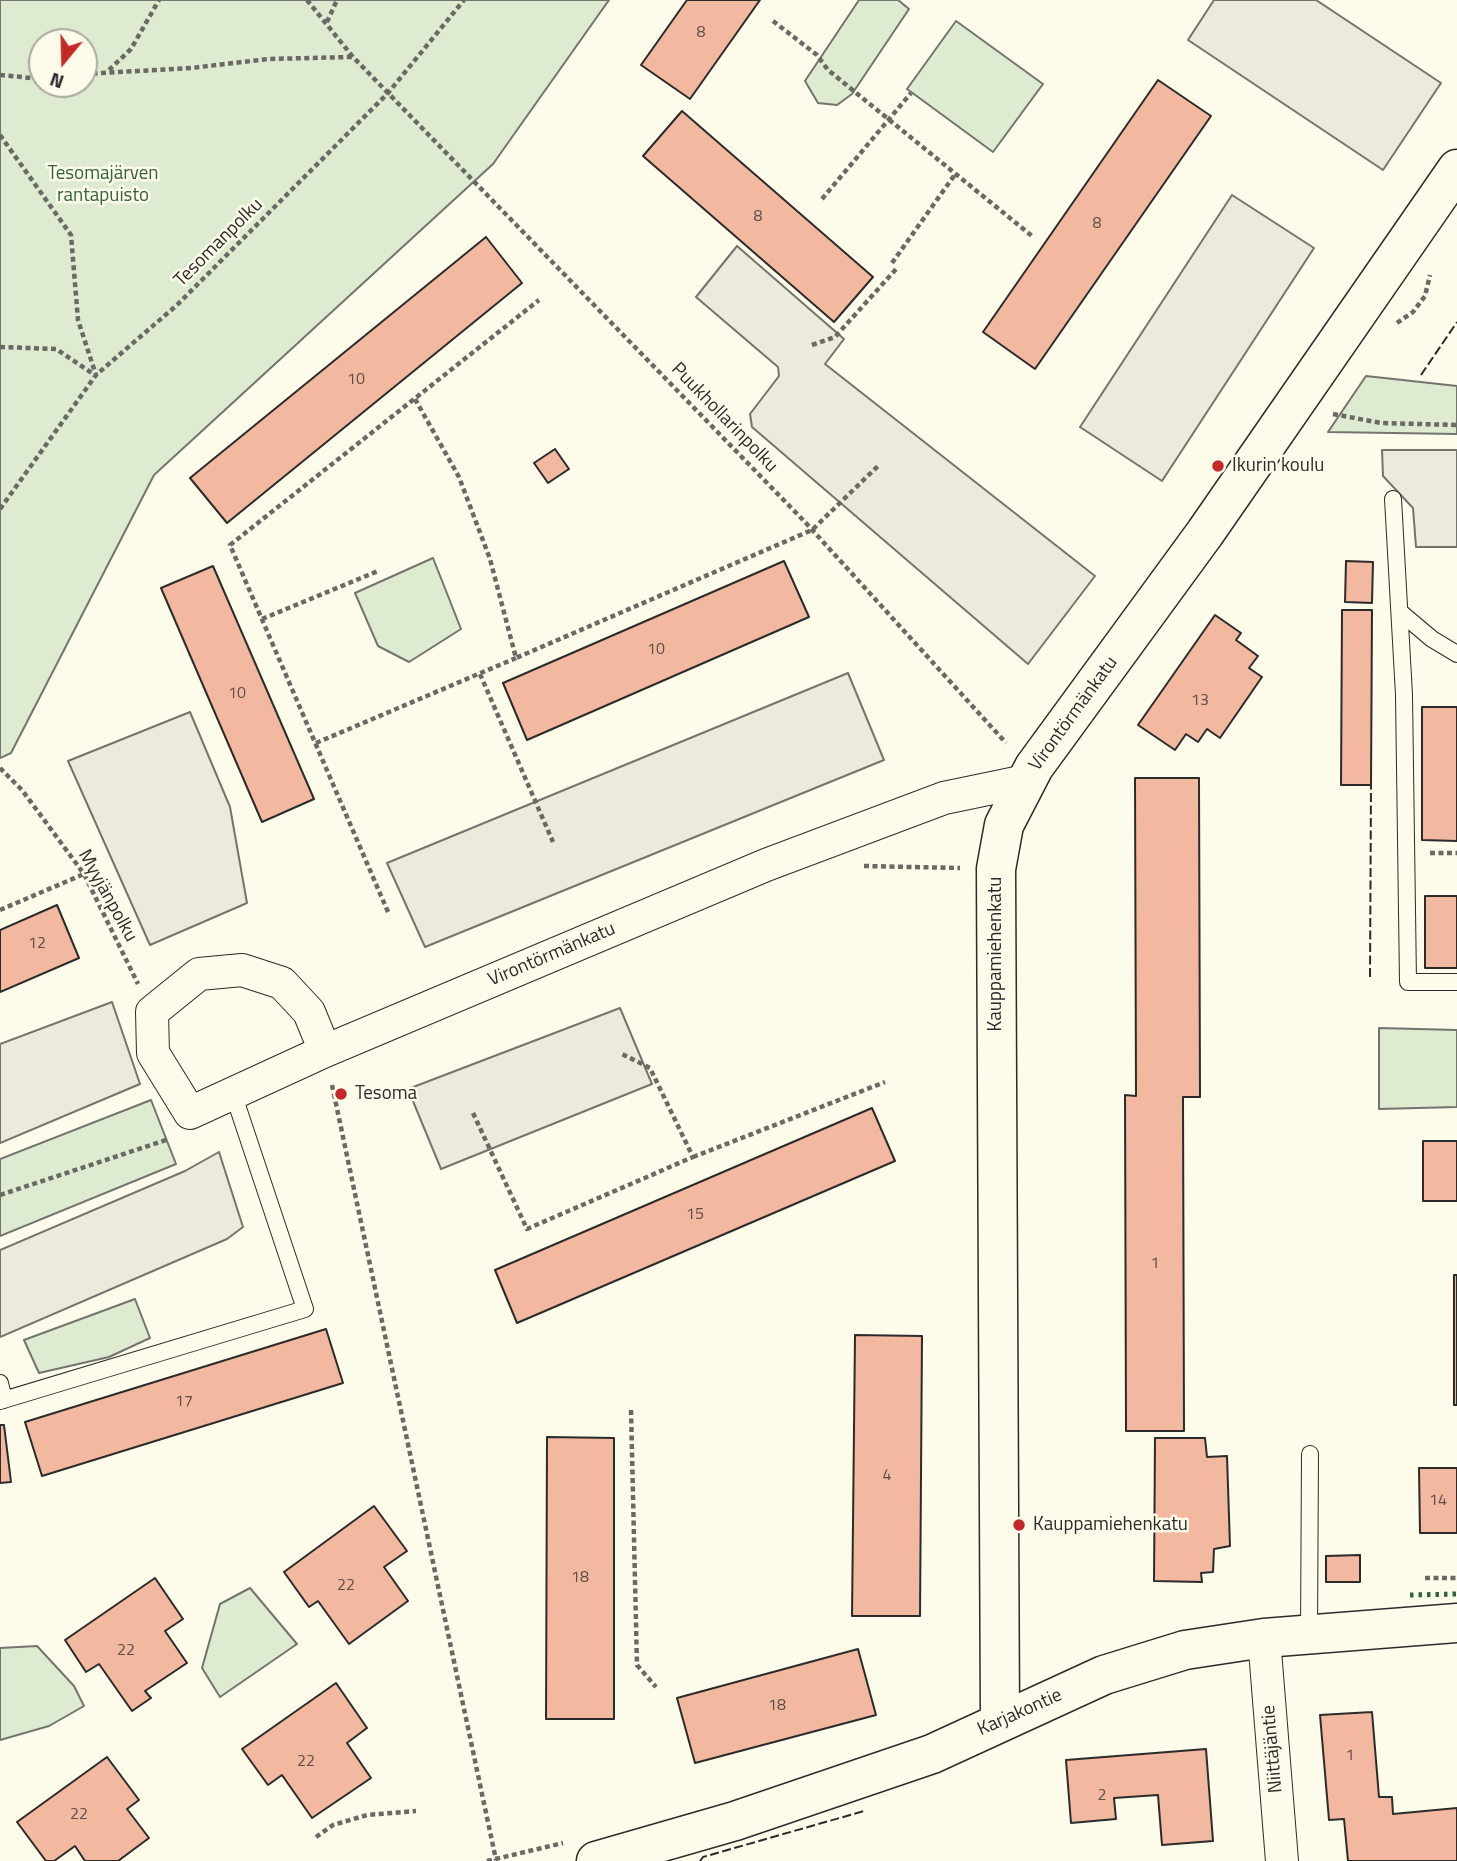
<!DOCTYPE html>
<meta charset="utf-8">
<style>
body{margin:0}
#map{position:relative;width:1457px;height:1861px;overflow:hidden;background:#fdfbea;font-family:"Titillium Web",sans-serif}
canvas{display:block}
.north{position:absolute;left:28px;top:28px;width:70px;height:70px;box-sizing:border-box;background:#fdfbea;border:2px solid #a9a89e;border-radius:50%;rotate:199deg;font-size:19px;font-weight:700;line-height:28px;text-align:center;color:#2b2b2b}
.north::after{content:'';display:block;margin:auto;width:24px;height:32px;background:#c62828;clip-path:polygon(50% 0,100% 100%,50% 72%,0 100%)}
</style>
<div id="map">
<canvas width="1457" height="1861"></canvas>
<div class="north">N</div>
</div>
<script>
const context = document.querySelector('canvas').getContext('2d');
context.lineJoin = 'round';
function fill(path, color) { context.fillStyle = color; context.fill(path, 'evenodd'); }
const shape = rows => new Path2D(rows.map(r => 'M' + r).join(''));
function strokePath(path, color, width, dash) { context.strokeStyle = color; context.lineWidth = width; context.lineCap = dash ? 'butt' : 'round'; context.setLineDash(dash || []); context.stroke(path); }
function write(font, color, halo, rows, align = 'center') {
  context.font = font + ' "Titillium Web",sans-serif'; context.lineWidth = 5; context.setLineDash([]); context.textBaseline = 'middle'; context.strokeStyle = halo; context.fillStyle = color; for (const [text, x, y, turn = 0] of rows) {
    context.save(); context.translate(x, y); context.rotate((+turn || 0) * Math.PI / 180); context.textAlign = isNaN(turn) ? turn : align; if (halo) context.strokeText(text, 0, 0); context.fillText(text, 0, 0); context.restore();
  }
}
const green = shape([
 [0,0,609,0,493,164,154,475,11,753,0,758,0,0],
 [42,42,84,42,84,84,42,84,42,42],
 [859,0,898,0,909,9,852,94,837,105,818,103,805,81,859,0],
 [956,21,1043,84,993,152,907,89,956,21],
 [1366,376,1457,386,1457,434,1328,432,1366,376],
 [433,558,461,629,409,662,378,646,355,593,433,558],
 [1379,1028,1457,1030,1457,1107,1379,1109,1379,1028],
 [151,1100,176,1164,0,1236,0,1159,151,1100],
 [135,1299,150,1338,109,1357,39,1373,24,1340,135,1299],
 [250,1588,297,1644,220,1697,202,1668,220,1604,250,1588],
 [37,1646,74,1686,84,1706,49,1726,0,1740,0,1648,37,1646]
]);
fill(green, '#deebd1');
strokePath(green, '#74746e', 2);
const parking = shape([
 [1214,0,1316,0,1441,83,1383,170,1188,40,1214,0],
 [1232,195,1314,248,1162,481,1080,427,1232,195],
 [737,246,844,339,825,364,1095,576,1028,664,752,427,750,414,779,376,778,367,696,297,737,246],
 [1382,450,1457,450,1457,547,1416,547,1413,508,1383,476,1382,450],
 [848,673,884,760,425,947,387,863,848,673],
 [190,712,230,807,247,903,150,945,68,761,190,712],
 [112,1002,140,1084,0,1143,0,1044,112,1002],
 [620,1008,652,1084,441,1169,408,1089,620,1008],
 [219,1152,243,1227,227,1239,0,1337,0,1250,185,1171,219,1152]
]);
fill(parking, '#eceadb');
strokePath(parking, '#74746e', 2);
const building = shape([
 [687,0,760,0,690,99,641,65,687,0],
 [1158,80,1211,116,1035,369,983,332,1158,80],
 [682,111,873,277,834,322,643,156,682,111],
 [486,237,522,283,227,523,190,478,486,237],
 [555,449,569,469,548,483,534,463,555,449],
 [784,561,809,617,527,740,503,683,784,561],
 [1346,561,1373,562,1372,603,1345,602,1346,561],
 [213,566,314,799,262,822,161,588,213,566],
 [1342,610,1372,610,1371,785,1341,785,1342,610],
 [1215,615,1241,633,1236,640,1258,656,1249,668,1262,677,1220,738,1207,729,1198,742,1186,734,1175,750,1138,725,1215,615],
 [1422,707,1457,707,1457,841,1422,840,1422,707],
 [1135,778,1199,778,1200,1097,1183,1097,1184,1431,1126,1431,1125,1095,1136,1096,1135,778],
 [1425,896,1457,896,1457,968,1425,968,1425,896],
 [57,905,79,958,0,992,0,930,57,905],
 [872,1108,895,1161,517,1323,495,1270,872,1108],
 [1423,1141,1457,1141,1457,1201,1423,1201,1423,1141],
 [1454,1275,1457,1275,1457,1405,1454,1405,1454,1275],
 [326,1329,343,1383,42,1476,25,1422,326,1329],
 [855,1335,922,1336,920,1616,852,1616,855,1335],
 [0,1425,4,1425,11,1482,0,1483,0,1425],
 [547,1437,614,1438,614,1719,546,1719,547,1437],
 [1155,1438,1205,1438,1207,1457,1227,1456,1230,1546,1214,1549,1213,1572,1201,1573,1202,1582,1154,1581,1155,1438],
 [1419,1468,1457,1468,1457,1533,1420,1533,1419,1468],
 [374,1506,407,1551,384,1567,408,1601,349,1644,318,1601,309,1607,284,1572,374,1506],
 [1360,1555,1360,1582,1326,1582,1326,1556,1360,1555],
 [155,1578,183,1619,165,1631,187,1663,145,1691,151,1698,132,1711,99,1664,86,1672,65,1640,155,1578],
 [858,1649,876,1715,695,1763,677,1698,858,1649],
 [336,1683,367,1728,347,1743,371,1778,312,1818,282,1775,268,1785,242,1749,336,1683],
 [1372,1712,1379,1797,1392,1797,1393,1814,1457,1808,1457,1861,1348,1861,1344,1819,1329,1820,1320,1715,1372,1712],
 [1206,1749,1213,1841,1162,1845,1158,1795,1114,1798,1116,1819,1071,1823,1066,1760,1206,1749],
 [107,1757,139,1800,127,1809,149,1838,118,1861,85,1861,75,1846,54,1861,46,1861,17,1822,107,1757]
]);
fill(building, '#f2b8a0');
strokePath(building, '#2b2b2b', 2);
const service = shape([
 [1393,499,1404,695,1408,982,1457,982],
 [1400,612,1432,639,1457,654],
 [0,1383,4,1400],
 [0,1401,305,1309,233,1093],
 [1309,1634,1310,1454]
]);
const minor = shape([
 [325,1051,309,1012,282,983,242,970,199,974,152,1012,153,1053,190,1113,325,1051,766,865,944,798,1026,781],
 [1264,1638,1282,1861]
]);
const tertiary = shape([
 [1000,1721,996,869,1004,825,1034,767,1205,533,1457,169],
 [596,1861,735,1821,932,1754,1104,1675,1185,1650,1264,1638,1457,1623]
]);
strokePath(service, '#2b2b2b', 18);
strokePath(minor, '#2b2b2b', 34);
strokePath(tertiary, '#2b2b2b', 41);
strokePath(shape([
 [307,0,353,57,805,522,1006,743],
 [773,21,817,55,828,70,1032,236],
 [327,22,337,0],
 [109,70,131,49,159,0],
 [84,74,191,68,268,59,352,57],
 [0,75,42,79],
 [0,135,71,235,78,320,96,375],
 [822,199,911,93],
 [892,263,956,173],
 [1397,323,1413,312,1425,296,1430,275],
 [812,345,835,337,897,268],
 [0,347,56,349,95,375],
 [415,399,459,477,490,559,516,658,812,530,879,465],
 [1333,414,1381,423,1457,425],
 [0,509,96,375,177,305,388,93,464,0],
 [262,619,378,571],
 [480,674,553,842],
 [316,743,516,658],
 [0,768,22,790,84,874,138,984],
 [1430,853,1457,853],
 [864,866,960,868],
 [0,910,84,874],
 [388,912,230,545,539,300],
 [332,1085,496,1860],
 [473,1113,527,1229,693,1157,650,1068,622,1054],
 [693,1157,885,1082],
 [0,1195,169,1139],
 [631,1410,637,1665,656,1687],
 [1425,1578,1457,1578],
 [316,1837,333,1825,367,1815,416,1811],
 [487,1861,563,1843]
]), '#6a6964', 4.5, [5, 3.5]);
strokePath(service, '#fdfbea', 16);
strokePath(minor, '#fdfbea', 32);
strokePath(tertiary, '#fdfbea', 38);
strokePath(shape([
 [1410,1595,1457,1594]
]), '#34623c', 5, [3.5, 5]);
strokePath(shape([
 [1421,375,1457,322],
 [1370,977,1371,785],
 [700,1861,703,1857,864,1811]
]), '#2b2b2b', 2, [9, 3.5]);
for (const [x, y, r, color] of [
 [1218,466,7,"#c62828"],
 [341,1094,7,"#c62828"],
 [1019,1525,7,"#c62828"]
]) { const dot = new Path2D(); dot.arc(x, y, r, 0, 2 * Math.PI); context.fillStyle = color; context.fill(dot); strokePath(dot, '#fdfbea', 2.5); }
write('16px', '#5d4e48', null, [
 ["8",701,33],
 ["8",758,217],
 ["8",1097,224],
 ["10",356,380],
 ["10",656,650],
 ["10",237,694],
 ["13",1200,701],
 ["12",37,944],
 ["15",695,1215],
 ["1",1155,1264],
 ["17",184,1402],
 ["4",887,1476],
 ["14",1438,1501],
 ["18",580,1578],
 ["22",346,1586],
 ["22",126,1651],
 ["18",777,1706],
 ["1",1350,1756],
 ["22",306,1762],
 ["2",1102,1796],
 ["22",79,1815]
]);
write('19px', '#34623c', '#fdfbea', [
 ["Tesomajärven",103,174],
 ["rantapuisto",103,196]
]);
write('19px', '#2b2b2b', '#fdfbea', [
 ["Tesomanpolku",219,243,-45],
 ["Puukhollarinpolku",724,418,46],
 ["Virontörmänkatu",1074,714,-54],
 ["Myyjänpolku",107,896,61],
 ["Kauppamiehenkatu",996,954,-90],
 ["Virontörmänkatu",552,955,-23],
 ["Karjakontie",1020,1713,-24],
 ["Niittäjäntie",1273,1749,-95]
]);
write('19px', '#2b2b2b', '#fdfbea', [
 ["Ikurin koulu",1232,466],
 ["Tesoma",355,1094],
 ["Kauppamiehenkatu",1033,1525]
], 'left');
</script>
